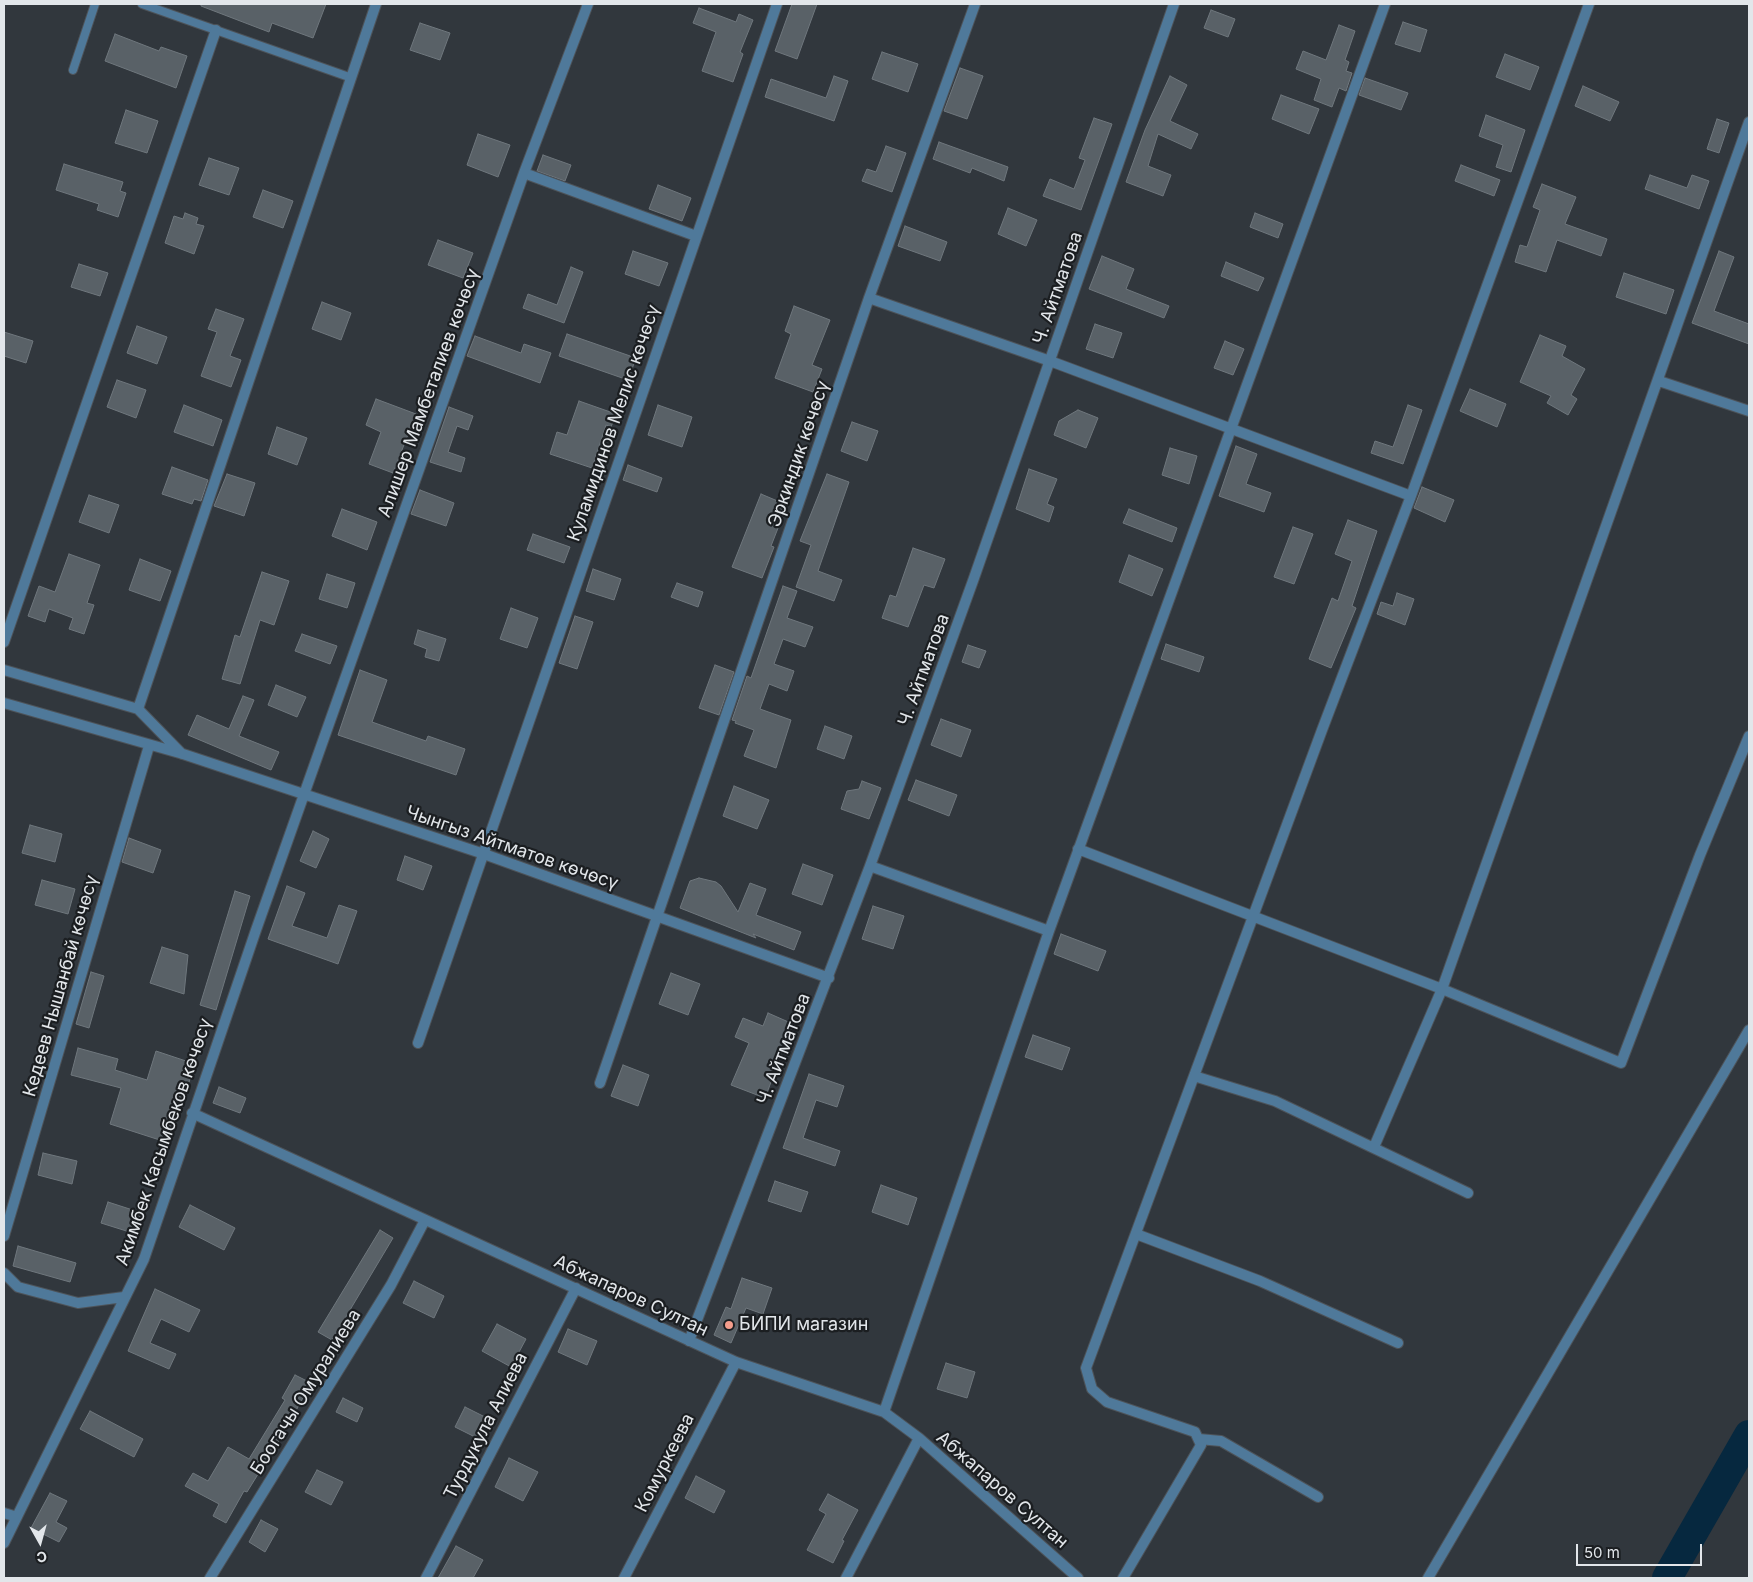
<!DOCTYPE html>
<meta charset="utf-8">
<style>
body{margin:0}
#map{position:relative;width:1753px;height:1582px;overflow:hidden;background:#31373d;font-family:Inter,sans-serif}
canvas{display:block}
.frame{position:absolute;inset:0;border:5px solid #e2e6ea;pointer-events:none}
.north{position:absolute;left:15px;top:1517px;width:50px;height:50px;-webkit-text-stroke:4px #1b1e21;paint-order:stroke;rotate:173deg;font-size:14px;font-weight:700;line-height:20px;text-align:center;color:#e2e6ea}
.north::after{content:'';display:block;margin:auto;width:18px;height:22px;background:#e2e6ea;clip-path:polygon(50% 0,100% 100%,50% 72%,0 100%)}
.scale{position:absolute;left:1576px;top:1544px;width:126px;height:22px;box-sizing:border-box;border:2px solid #e2e6ea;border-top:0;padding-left:6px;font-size:15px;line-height:18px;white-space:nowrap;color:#e2e6ea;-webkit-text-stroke:4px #1b1e21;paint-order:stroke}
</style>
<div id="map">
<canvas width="1753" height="1582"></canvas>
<div class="frame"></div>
<div class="north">С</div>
<div class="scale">50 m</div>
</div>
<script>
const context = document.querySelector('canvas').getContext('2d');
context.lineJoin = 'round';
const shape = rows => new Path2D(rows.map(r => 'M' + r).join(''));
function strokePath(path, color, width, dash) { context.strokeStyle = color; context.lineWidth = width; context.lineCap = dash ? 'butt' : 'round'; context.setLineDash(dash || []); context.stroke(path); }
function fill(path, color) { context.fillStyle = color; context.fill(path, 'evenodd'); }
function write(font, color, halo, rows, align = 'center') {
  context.font = font + ' Inter,sans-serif'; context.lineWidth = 4.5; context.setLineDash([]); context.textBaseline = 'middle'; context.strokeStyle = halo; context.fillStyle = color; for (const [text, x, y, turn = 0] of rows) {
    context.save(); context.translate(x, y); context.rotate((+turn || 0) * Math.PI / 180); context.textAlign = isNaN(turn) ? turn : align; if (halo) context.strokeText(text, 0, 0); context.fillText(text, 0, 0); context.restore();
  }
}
strokePath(shape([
 [1667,1578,1749,1435]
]), '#06283f', 30);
const building = shape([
 [201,4,326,4,313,38,272,23,269,32,201,6,201,4],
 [792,4,817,4,797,59,775,51,792,4],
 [699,8,736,22,739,14,753,20,740,52,743,54,733,82,702,71,716,32,693,23,699,8],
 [1211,10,1235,19,1228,37,1204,28,1211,10],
 [1403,22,1427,30,1420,52,1395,44,1403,22],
 [420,23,450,33,440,60,410,50,420,23],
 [1339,25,1355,31,1345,60,1349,62,1346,71,1352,73,1346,91,1339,88,1332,107,1314,100,1321,79,1296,69,1303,51,1326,60,1339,25],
 [115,34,159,51,161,47,187,56,176,88,105,61,115,34],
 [882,52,918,64,908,92,872,79,882,52],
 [1505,54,1539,67,1530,90,1496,77,1505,54],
 [960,68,983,76,967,119,944,111,960,68],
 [834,76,848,81,834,121,765,97,771,79,826,98,834,76],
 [1170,76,1187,85,1170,121,1198,134,1191,149,1158,134,1148,166,1171,175,1163,196,1126,182,1145,130,1170,76],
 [1365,78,1408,93,1401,110,1359,95,1365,78],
 [1583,86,1619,102,1610,121,1575,106,1583,86],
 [1281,95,1319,109,1309,134,1272,119,1281,95],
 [126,110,158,121,147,153,115,143,126,110],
 [1486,115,1525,130,1511,172,1496,167,1503,145,1479,136,1486,115],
 [1094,118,1112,124,1081,210,1043,196,1050,179,1074,189,1085,160,1079,158,1094,118],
 [1717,119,1729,123,1719,153,1707,149,1717,119],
 [478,134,510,145,498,177,467,165,478,134],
 [939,142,1008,167,1004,181,972,168,970,173,933,159,939,142],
 [886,146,906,153,892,192,862,181,867,169,876,172,886,146],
 [543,155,571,165,565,181,537,171,543,155],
 [209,158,239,168,229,195,199,185,209,158],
 [64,164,123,182,120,191,126,193,118,217,97,210,99,204,56,190,64,164],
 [1461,165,1500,180,1494,196,1455,181,1461,165],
 [1650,175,1687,188,1692,175,1709,181,1699,209,1645,189,1650,175],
 [1542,184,1576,197,1565,224,1607,239,1601,256,1557,240,1546,272,1515,262,1520,245,1527,247,1540,210,1533,207,1542,184],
 [658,185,691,198,682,221,649,209,658,185],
 [263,190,293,201,283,228,253,217,263,190],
 [1008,208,1037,220,1026,246,998,234,1008,208],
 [185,213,198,218,196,224,204,226,194,254,165,243,174,216,183,219,185,213],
 [1255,213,1283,224,1278,238,1250,227,1255,213],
 [905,226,947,242,940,261,898,246,905,226],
 [438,240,473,253,463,278,428,265,438,240],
 [633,251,668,263,659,286,625,274,633,251],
 [1719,251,1734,257,1714,311,1749,324,1749,344,1692,323,1719,251],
 [1102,256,1134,269,1126,289,1169,306,1164,318,1089,289,1102,256],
 [1226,262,1264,278,1258,291,1221,276,1226,262],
 [79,264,108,273,100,296,71,287,79,264],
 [571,267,583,272,564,323,523,308,528,294,557,305,571,267],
 [1624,273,1674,290,1666,314,1616,297,1624,273],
 [322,302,351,313,341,340,312,329,322,302],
 [794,306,830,320,812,365,822,369,813,392,775,378,791,334,785,331,794,306],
 [216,309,244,319,230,356,241,360,231,387,201,376,217,332,208,329,216,309],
 [1095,324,1122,333,1113,358,1086,349,1095,324],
 [137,326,167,337,157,364,127,353,137,326],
 [4,332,33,341,26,363,4,356,4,332],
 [567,334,636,358,628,380,559,356,567,334],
 [1540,335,1566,346,1562,356,1585,369,1571,395,1577,399,1568,415,1547,403,1551,396,1520,382,1540,335],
 [475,336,521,353,524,344,551,353,540,383,467,356,475,336],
 [1225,341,1244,349,1233,375,1214,368,1225,341],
 [117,380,146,390,136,418,107,407,117,380],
 [1470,389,1506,404,1497,427,1460,411,1470,389],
 [376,399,416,414,393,473,369,464,381,432,366,425,376,399],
 [579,401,616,414,611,427,606,425,592,468,550,454,557,432,567,435,579,401],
 [184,405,222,420,213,446,174,432,184,405],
 [658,405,692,417,682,447,648,435,658,405],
 [1408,405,1422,410,1403,464,1371,453,1375,441,1393,447,1408,405],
 [449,407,473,416,468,430,457,426,448,452,465,458,461,472,430,462,449,407],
 [1078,410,1098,418,1086,448,1054,435,1059,421,1078,410],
 [852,422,878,431,867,461,841,451,852,422],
 [277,427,307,438,297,465,268,454,277,427],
 [1236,446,1257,454,1246,484,1271,493,1264,512,1219,496,1236,446],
 [1170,448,1197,456,1189,484,1162,475,1170,448],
 [628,465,662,478,657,492,623,480,628,465],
 [172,467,208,480,201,501,194,499,192,504,162,494,172,467],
 [1029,469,1057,479,1047,504,1054,507,1049,522,1016,509,1029,469],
 [227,474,255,483,244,516,214,506,227,474],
 [827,474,849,482,818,571,842,580,834,601,796,587,811,545,800,541,827,474],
 [1422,487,1454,500,1445,522,1414,508,1422,487],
 [420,490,454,503,446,526,411,514,420,490],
 [761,494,787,505,771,546,774,547,762,578,732,567,761,494],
 [89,495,119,505,109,533,79,522,89,495],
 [342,509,377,522,367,550,332,536,342,509],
 [1129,509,1177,528,1172,542,1123,523,1129,509],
 [1348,520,1377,531,1352,606,1356,608,1331,668,1309,659,1332,598,1338,601,1352,561,1335,554,1348,520],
 [1293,527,1313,534,1294,584,1274,577,1293,527],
 [533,534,570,547,564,563,527,550,533,534],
 [913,548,945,559,934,588,924,585,908,627,882,618,890,595,896,597,913,548],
 [69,554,100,565,87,603,94,605,84,634,69,629,73,618,49,609,45,622,28,616,39,586,55,592,69,554],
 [1129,555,1163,569,1152,596,1119,582,1129,555],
 [140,559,171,571,160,601,129,590,140,559],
 [593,569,621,579,614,600,586,591,593,569],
 [262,572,289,581,274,625,260,620,240,684,222,679,235,635,240,637,262,572],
 [327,574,355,583,347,608,319,599,327,574],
 [677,583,703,592,698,607,671,597,677,583],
 [783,586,797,591,787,618,813,627,805,647,783,639,774,664,794,671,787,691,769,684,760,709,791,720,776,768,744,756,754,730,735,723,736,721,732,720,747,676,751,678,783,586],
 [1397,593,1414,599,1405,625,1377,614,1381,602,1393,606,1397,593],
 [511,608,538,618,527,648,500,639,511,608],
 [575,616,593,622,577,669,559,663,575,616],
 [418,630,446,639,439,661,425,657,427,649,414,644,418,630],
 [302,634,337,646,330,664,295,651,302,634],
 [1166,644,1204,657,1199,672,1161,659,1166,644],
 [968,645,986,651,979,668,962,662,968,645],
 [715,665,734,672,719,715,699,708,715,665],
 [360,670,387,680,372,722,426,741,428,736,465,749,456,775,338,735,360,670],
 [276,685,306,697,297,717,268,705,276,685],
 [243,696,254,700,239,736,279,752,271,770,188,735,197,715,229,729,243,696],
 [941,719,971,730,961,757,931,745,941,719],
 [825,726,852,736,844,759,817,749,825,726],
 [916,780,957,795,949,816,908,800,916,780],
 [862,781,881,788,869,819,841,809,847,791,859,789,862,781],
 [734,786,769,800,757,829,723,816,734,786],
 [30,825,62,834,55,862,22,853,30,825],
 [313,831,329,839,316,868,300,861,313,831],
 [129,838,161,850,153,873,122,862,129,838],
 [405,856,432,866,423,890,397,880,405,856],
 [803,864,833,875,822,905,792,894,803,864],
 [699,878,716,882,721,886,738,912,750,883,766,889,756,915,801,932,794,950,753,934,756,938,680,908,690,881,699,878],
 [42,880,75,889,68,914,35,905,42,880],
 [287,886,305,893,292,926,327,938,339,905,357,911,338,964,268,939,287,886],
 [235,891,250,896,216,1010,200,1005,235,891],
 [873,906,904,916,893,949,862,939,873,906],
 [1061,934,1106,951,1098,971,1054,954,1061,934],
 [162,947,188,955,184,994,150,983,162,947],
 [91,972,104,976,89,1028,76,1024,91,972],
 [671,973,700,984,688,1015,659,1004,671,973],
 [768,1013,793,1024,765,1098,731,1085,749,1043,735,1037,743,1018,763,1026,768,1013],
 [1033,1035,1070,1048,1062,1070,1025,1057,1033,1035],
 [78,1048,118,1059,115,1070,147,1080,156,1051,195,1064,169,1143,110,1124,121,1088,71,1075,78,1048],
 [623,1065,649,1075,638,1106,611,1096,623,1065],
 [809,1074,844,1086,837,1107,816,1100,803,1138,840,1151,835,1166,783,1148,809,1074],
 [219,1087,246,1098,240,1113,213,1103,219,1087],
 [43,1153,77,1161,72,1184,38,1175,43,1153],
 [775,1181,808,1192,801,1212,768,1201,775,1181],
 [881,1185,917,1198,908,1225,872,1212,881,1185],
 [108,1202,142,1213,136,1234,101,1223,108,1202],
 [190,1205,235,1228,224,1250,179,1227,190,1205],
 [380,1230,393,1238,332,1340,318,1332,380,1230],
 [18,1246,76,1263,70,1282,13,1266,18,1246],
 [742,1278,772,1288,763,1314,746,1308,731,1343,714,1335,726,1307,731,1309,742,1278],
 [414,1281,444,1296,434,1318,403,1303,414,1281],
 [155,1289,200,1310,189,1332,161,1319,150,1343,176,1354,169,1369,128,1351,155,1289],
 [497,1324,526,1339,511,1367,482,1351,497,1324],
 [568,1329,597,1341,587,1365,558,1352,568,1329],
 [946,1363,975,1372,967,1398,937,1389,946,1363],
 [295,1375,311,1383,286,1429,247,1492,244,1491,226,1523,213,1516,219,1504,185,1486,193,1473,208,1481,228,1447,249,1459,285,1400,282,1398,295,1375],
 [343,1398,363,1408,357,1422,336,1412,343,1398],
 [465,1407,493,1421,483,1441,455,1427,465,1407],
 [90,1411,143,1439,134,1457,80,1429,90,1411],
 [509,1458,538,1472,523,1501,495,1487,509,1458],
 [317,1470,343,1482,331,1505,305,1492,317,1470],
 [696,1476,725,1491,714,1513,685,1498,696,1476],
 [50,1493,67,1501,56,1522,67,1528,59,1542,31,1528,50,1493],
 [828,1494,858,1510,842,1540,844,1541,833,1563,807,1550,826,1514,819,1510,828,1494],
 [261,1520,278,1529,265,1552,249,1542,261,1520],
 [456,1546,483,1560,473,1578,438,1578,456,1546]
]);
fill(building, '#596167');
strokePath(building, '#6f777d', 1);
const service = shape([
 [142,4,349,77],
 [73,70,95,4]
]);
const minor = shape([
 [524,173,696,236],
 [869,298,1050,361,1411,496],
 [1659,381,1749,411],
 [4,642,216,30],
 [4,670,138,709,182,754],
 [4,703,183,754,484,854,829,978],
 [138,709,376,4],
 [1078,849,1442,989,1621,1063,1700,855,1749,736],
 [870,866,1049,931],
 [418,1043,777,4],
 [1194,1076,1275,1101,1468,1193],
 [600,1083,869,298,975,4],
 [192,1113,736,1362,884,1412,919,1438,1078,1578],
 [1374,1147,1442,989,1749,122],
 [1136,1234,1260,1281,1398,1343],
 [4,1236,149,746],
 [4,1273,18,1287,78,1303,124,1297],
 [689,1341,870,866,974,578,1174,4],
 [884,1412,1049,931,1385,4],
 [1199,1439,1221,1441,1318,1497],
 [4,1513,17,1517],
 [4,1543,144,1259,256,930,524,173,588,4],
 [210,1578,391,1285,425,1220],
 [426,1578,576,1288],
 [624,1578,736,1362],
 [846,1578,919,1438],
 [1123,1578,1201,1445,1195,1432,1107,1402,1092,1389,1086,1368,1322,730,1411,496,1589,4],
 [1428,1578,1749,1030]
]);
strokePath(service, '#4d5359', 10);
strokePath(minor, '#4d5359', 12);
strokePath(service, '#4f799a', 8);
strokePath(minor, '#4f799a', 10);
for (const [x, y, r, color] of [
 [729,1325,5,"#f49d8c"]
]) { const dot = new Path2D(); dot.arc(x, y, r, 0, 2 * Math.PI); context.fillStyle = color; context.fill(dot); strokePath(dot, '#1b1e21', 2); }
write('18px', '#e2e6ea', '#1b1e21', [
 ["Ч. Айтматова",1058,288,-71],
 ["Алишер Мамбеталиев көчөсү",429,393,-70],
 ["Куламидинов Мелис көчөсү",614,423,-71],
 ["Эркиндик көчөсү",799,454,-71],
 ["Ч. Айтматова",924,670,-70],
 ["Чынгыз Айтматов көчөсү",512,848,19],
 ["Кедеев Нышанбай көчөсү",61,986,-74],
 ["Ч. Айтматова",784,1049,-69],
 ["Акимбек Касымбеков көчөсү",164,1142,-71],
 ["Абжапаров Султан",631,1296,25],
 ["Боогачы Омуралиева",306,1392,-58],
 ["Турдукула Алиева",486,1426,-63],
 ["Комуркеева",665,1463,-63],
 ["Абжапаров Султан",1002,1490,41]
]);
write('18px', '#e2e6ea', '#1b1e21', [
 ["БИПИ магазин",739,1325]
], 'left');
</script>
